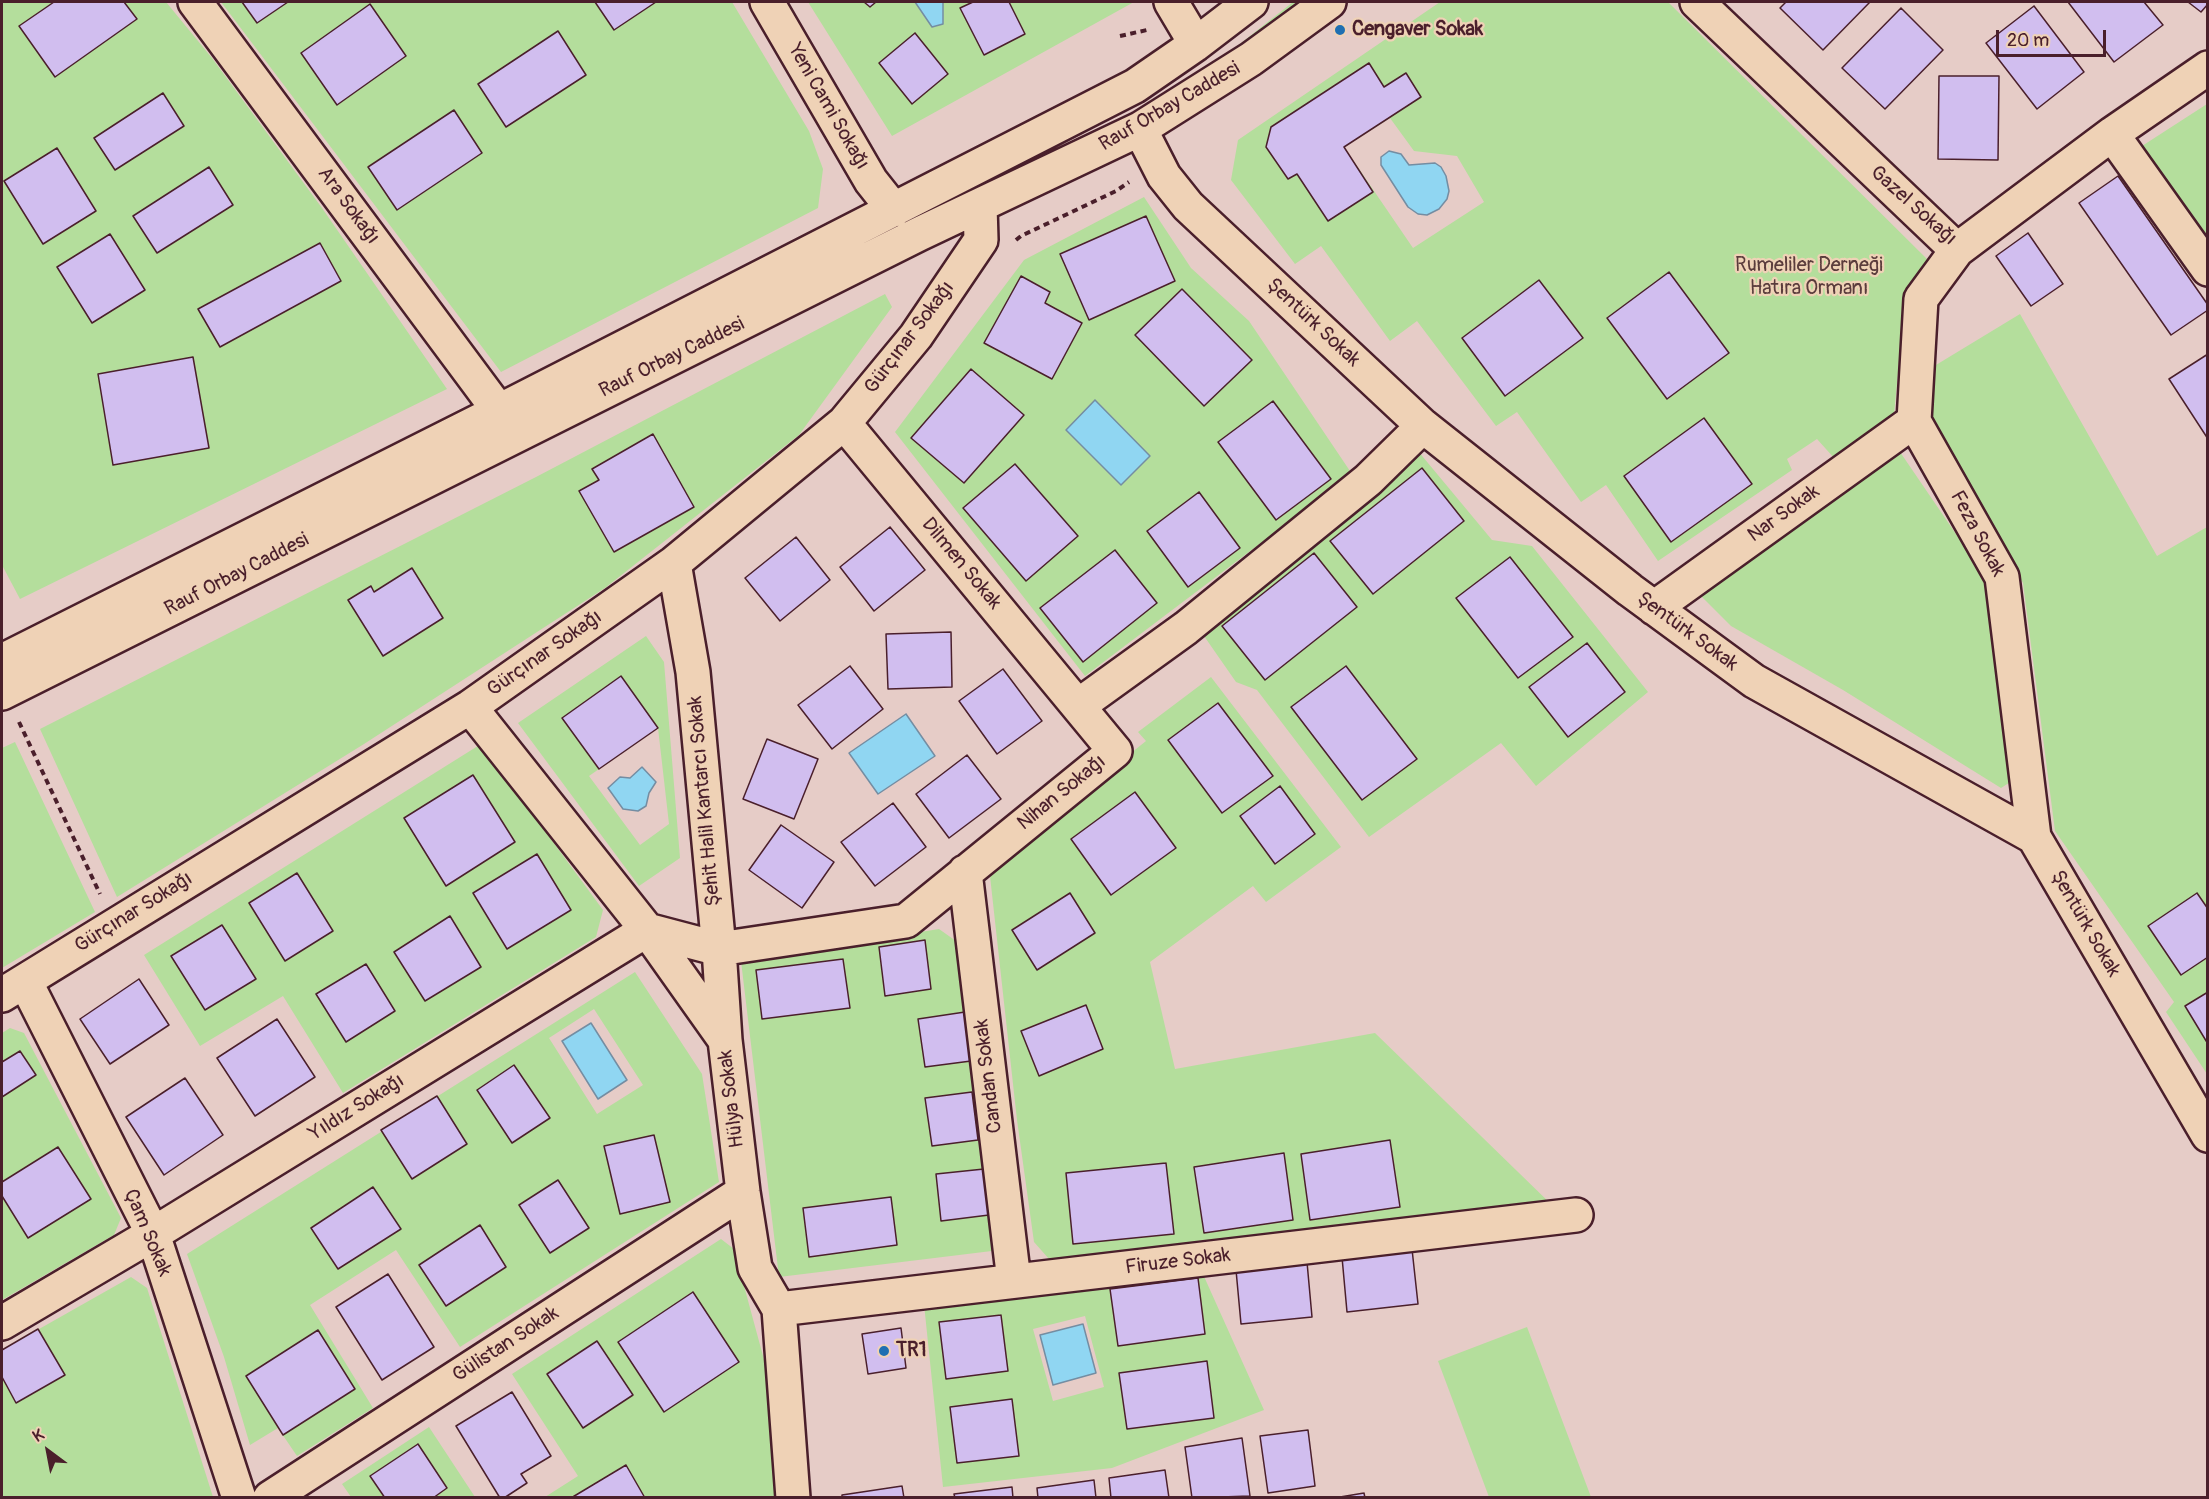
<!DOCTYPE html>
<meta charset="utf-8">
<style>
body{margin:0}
#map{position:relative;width:2209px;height:1499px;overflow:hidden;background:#e6ccc7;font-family:Pangolin,sans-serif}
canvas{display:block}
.frame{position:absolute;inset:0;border:3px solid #4a1f2b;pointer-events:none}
.north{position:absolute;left:18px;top:1421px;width:60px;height:60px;-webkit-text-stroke:4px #efd2b6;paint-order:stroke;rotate:328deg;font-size:16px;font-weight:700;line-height:24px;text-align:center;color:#4a1f2b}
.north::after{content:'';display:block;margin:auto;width:21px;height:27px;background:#4a1f2b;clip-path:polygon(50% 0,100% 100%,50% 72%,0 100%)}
.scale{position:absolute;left:1996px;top:30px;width:110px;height:27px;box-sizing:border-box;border:3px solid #4a1f2b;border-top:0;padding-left:8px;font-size:18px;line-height:21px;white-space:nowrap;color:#4a1f2b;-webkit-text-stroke:4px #efd2b6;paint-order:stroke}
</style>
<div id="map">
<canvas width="2209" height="1499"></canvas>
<div class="frame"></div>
<div class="north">K</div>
<div class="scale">20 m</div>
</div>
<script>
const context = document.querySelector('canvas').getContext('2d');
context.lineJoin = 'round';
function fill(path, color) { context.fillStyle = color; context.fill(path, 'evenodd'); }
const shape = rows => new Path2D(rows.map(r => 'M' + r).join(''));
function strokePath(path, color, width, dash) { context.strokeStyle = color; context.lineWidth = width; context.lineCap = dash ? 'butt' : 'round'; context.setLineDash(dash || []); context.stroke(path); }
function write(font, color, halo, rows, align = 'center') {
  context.font = font + ' Pangolin,sans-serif'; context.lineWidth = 4.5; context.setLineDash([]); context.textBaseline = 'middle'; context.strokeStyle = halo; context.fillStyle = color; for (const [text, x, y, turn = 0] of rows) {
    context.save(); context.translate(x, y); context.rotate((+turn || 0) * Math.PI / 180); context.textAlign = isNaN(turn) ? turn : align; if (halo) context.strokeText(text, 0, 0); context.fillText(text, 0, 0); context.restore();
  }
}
fill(shape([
 [2,2,166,2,212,58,322,208,447,389,20,599,2,565],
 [221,2,732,2,809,131,823,169,818,208,501,372],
 [808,2,1134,2,892,136],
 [1293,2,1297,2,1237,49,1236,47],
 [1440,2,1668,2,1928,260,1905,297,1894,415,1835,459,1817,439,1787,459,1792,470,1658,561,1606,485,1581,502,1517,412,1496,426,1417,321,1390,341,1321,246,1295,264,1231,180,1238,140],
 [1390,118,1414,151,1457,156,1484,202,1413,248,1344,147],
 [2207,104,2207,237,2142,146],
 [1144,197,1191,268,1249,321,1352,474,1085,676,895,432,1024,260],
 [885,294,892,307,799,435,605,588,364,744,117,897,40,729,536,477],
 [2020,314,2157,556,2207,527,2207,1074,2166,1012,2174,1002,2055,831,2023,583,1932,415,1931,368],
 [1898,449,1988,581,2012,781,2001,788,1843,690,1731,626,1697,592],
 [1418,451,1492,540,1532,546,1648,692,1536,786,1501,743,1369,837,1257,690,1236,682,1204,636,1205,626],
 [646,636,664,662,680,858,639,886,518,723],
 [658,728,669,824,640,845,589,776],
 [1211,677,1341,847,1266,902,1253,886,1150,962,1175,1069,1375,1033,1553,1206,1049,1259,1034,1242,1017,1120,989,867,1146,741,1138,732],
 [15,742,95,912,2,968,2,748],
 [481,744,603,910,596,937,343,1093,283,996,200,1046,144,955],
 [939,929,963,946,1000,1250,779,1277,741,961],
 [635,972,702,1074,719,1182,460,1347,396,1250,310,1305,373,1408,297,1456,278,1428,250,1445,224,1357,187,1254],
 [594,1009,643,1085,597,1114,549,1038],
 [10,1028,24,1033,121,1218,114,1235,2,1300,2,1033],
 [721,1239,734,1249,766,1367,776,1497,545,1497,578,1476,512,1374],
 [1202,1272,1264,1410,1112,1468,943,1487,924,1304],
 [1085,1316,1104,1387,1053,1401,1033,1329],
 [131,1277,147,1288,213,1497,2,1497,2,1350],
 [1527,1327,1591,1497,1489,1497,1438,1361],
 [429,1427,475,1497,351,1497,342,1484]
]), '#b4de9c');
const water = shape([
 [915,2,943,2,943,24,932,27,915,2],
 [1389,151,1401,154,1409,165,1435,163,1441,167,1446,176,1449,191,1447,199,1439,209,1427,215,1418,214,1408,207,1381,165,1381,157,1389,151],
 [1095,400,1150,456,1121,485,1066,430,1095,400],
 [906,714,935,756,878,794,849,753,906,714],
 [642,767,656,782,649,793,646,806,638,811,623,809,608,788,620,777,630,778,642,767],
 [591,1023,627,1080,598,1099,562,1041,591,1023],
 [1083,1324,1096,1373,1053,1385,1040,1335,1083,1324]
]);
fill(water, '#90d6f2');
strokePath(water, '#748da2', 1.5);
const building = shape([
 [54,2,124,2,137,19,55,77,19,26,54,2],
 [242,2,288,2,257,23,242,2],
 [595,2,656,2,614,30,595,2],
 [864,2,876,2,870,7,864,2],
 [973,2,1009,2,1025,34,984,55,960,8,973,2],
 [1786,2,1870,2,1823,50,1780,8,1786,2],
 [2068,2,2144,2,2163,25,2114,62,2068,2],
 [2188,2,2208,2,2208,4,2201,12,2188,2],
 [370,4,406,56,337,105,301,53,370,4],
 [2034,6,2084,72,2037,109,1986,43,2034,6],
 [1901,8,1943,50,1885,109,1842,68,1901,8],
 [558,31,586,75,506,127,478,84,558,31],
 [915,33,948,74,912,104,879,63,915,33],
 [1369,63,1384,87,1406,73,1421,97,1344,147,1373,192,1328,221,1297,174,1288,179,1266,147,1271,127,1369,63],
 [1939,76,1999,76,1998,160,1938,159,1939,76],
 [163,93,184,126,115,170,94,138,163,93],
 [454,110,482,153,397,210,368,167,454,110],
 [57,148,96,211,43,244,4,181,57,148],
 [209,167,233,205,157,253,133,216,209,167],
 [2118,176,2208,305,2208,310,2171,335,2079,203,2118,176],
 [1146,216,1175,281,1089,320,1060,254,1146,216],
 [2028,233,2063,284,2031,306,1996,256,2028,233],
 [110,234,145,290,92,323,57,267,110,234],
 [320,243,341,281,220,347,198,309,320,243],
 [1669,272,1729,353,1667,399,1607,318,1669,272],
 [1021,276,1050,292,1045,303,1082,323,1052,379,984,343,1021,276],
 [1539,280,1583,338,1505,396,1462,338,1539,280],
 [1182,289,1252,360,1204,406,1135,335,1182,289],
 [2208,354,2208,439,2169,379,2208,354],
 [193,357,209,448,113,465,98,374,193,357],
 [971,369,1024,415,964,483,911,438,971,369],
 [1273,401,1331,479,1276,520,1218,442,1273,401],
 [1704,418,1752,484,1671,542,1624,476,1704,418],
 [653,434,694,507,614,552,579,491,599,480,592,469,653,434],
 [1015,464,1078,536,1026,581,963,508,1015,464],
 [1422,468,1464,521,1373,594,1330,541,1422,468],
 [1199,492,1240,548,1188,587,1147,531,1199,492],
 [890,527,925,570,874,611,840,567,890,527],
 [796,537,830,580,780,621,745,578,796,537],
 [1115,550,1157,603,1083,662,1040,608,1115,550],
 [1314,553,1357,607,1265,680,1222,626,1314,553],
 [1510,557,1573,637,1518,678,1456,598,1510,557],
 [412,568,443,618,383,656,348,600,371,586,374,592,412,568],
 [951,632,952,687,888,689,886,634,951,632],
 [1587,643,1625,692,1568,737,1529,687,1587,643],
 [850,666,883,709,832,749,798,705,850,666],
 [1346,666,1417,759,1362,800,1291,707,1346,666],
 [1003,669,1042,721,997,754,959,701,1003,669],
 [621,676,658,728,599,769,562,718,621,676],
 [1218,703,1273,776,1222,813,1168,740,1218,703],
 [767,739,818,759,794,819,743,799,767,739],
 [967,755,1001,799,949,838,916,794,967,755],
 [473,775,515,842,446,886,404,818,473,775],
 [1280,786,1315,834,1275,864,1240,816,1280,786],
 [1135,792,1176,848,1111,895,1071,839,1135,792],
 [893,803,926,847,875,886,841,842,893,803],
 [781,825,834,862,802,908,749,870,781,825],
 [537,854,571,910,507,949,473,893,537,854],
 [297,873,333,931,285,961,249,903,297,873],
 [1070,893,1095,933,1037,970,1012,930,1070,893],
 [2197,893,2208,909,2208,957,2181,975,2148,926,2197,893],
 [450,916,481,967,425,1001,394,952,450,916],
 [222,925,256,979,205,1010,171,956,222,925],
 [925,940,931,989,885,996,879,947,925,940],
 [843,959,850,1008,762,1019,756,970,843,959],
 [366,964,395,1011,346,1042,316,994,366,964],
 [139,979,169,1025,110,1064,80,1019,139,979],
 [2208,992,2208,1044,2185,1006,2208,992],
 [1086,1005,1103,1049,1039,1076,1021,1031,1086,1005],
 [965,1012,971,1061,925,1067,918,1019,965,1012],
 [277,1019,315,1077,255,1116,217,1058,277,1019],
 [20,1051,36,1075,2,1097,2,1062,20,1051],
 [514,1065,550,1118,512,1143,477,1090,514,1065],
 [185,1078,223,1135,164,1175,126,1117,185,1078],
 [972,1092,978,1140,932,1146,925,1098,972,1092],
 [437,1096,467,1144,412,1179,381,1130,437,1096],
 [654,1135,670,1202,620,1214,604,1146,654,1135],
 [1390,1140,1400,1207,1310,1220,1301,1154,1390,1140],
 [58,1147,91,1199,28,1238,2,1196,2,1182,58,1147],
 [1284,1153,1293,1220,1204,1233,1194,1167,1284,1153],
 [1166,1163,1174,1234,1073,1244,1066,1173,1166,1163],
 [984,1169,989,1215,941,1221,936,1174,984,1169],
 [558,1180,589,1228,550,1253,519,1205,558,1180],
 [373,1187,401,1229,338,1269,311,1228,373,1187],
 [891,1197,897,1245,809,1257,803,1208,891,1197],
 [480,1225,506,1267,446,1306,419,1265,480,1225],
 [1412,1249,1418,1304,1347,1312,1342,1257,1412,1249],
 [1307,1262,1312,1317,1241,1324,1236,1270,1307,1262],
 [388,1274,434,1347,382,1380,336,1307,388,1274],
 [1198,1278,1205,1334,1118,1346,1110,1289,1198,1278],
 [693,1292,739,1362,664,1412,618,1342,693,1292],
 [1001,1315,1008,1371,946,1379,939,1322,1001,1315],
 [901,1328,906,1368,868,1374,862,1334,901,1328],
 [38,1329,65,1375,16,1403,2,1377,2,1350,38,1329],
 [318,1330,355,1389,283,1435,246,1376,318,1330],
 [597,1341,633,1395,583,1428,547,1374,597,1341],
 [1207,1361,1214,1418,1127,1429,1119,1373,1207,1361],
 [512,1392,551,1456,521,1474,527,1483,504,1498,500,1498,456,1426,512,1392],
 [1012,1399,1019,1456,957,1463,950,1407,1012,1399],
 [1308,1430,1315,1486,1268,1493,1260,1436,1308,1430],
 [1242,1438,1250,1496,1192,1498,1185,1447,1242,1438],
 [418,1444,447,1488,433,1498,385,1498,370,1476,418,1444],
 [626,1465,645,1498,571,1498,626,1465],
 [1165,1470,1169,1498,1111,1498,1109,1478,1165,1470],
 [1094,1480,1096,1498,1038,1498,1037,1488,1094,1480],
 [902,1486,904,1498,842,1498,842,1495,902,1486],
 [1012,1487,1013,1498,955,1498,954,1494,1012,1487],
 [1364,1493,1365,1498,1334,1498,1364,1493]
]);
fill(building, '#d1beef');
strokePath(building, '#4a1f2b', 1.5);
const minor = shape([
 [195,2,499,411],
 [767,2,871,181,894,210],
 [1171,2,1196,44],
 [1697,2,1957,250],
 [1140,129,1164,176,1188,206,1423,426,1630,590,1754,681,2034,837,2208,1135],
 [2112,134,2208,269],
 [674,563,693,672,719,949,725,1040],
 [1654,608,1914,421],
 [2,661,499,411,1135,86,1196,44,1251,2],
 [2,693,919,234,1140,129,1251,59,1329,2],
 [1078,706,1186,628,1368,480,1423,426],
 [470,707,647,930,725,1040,743,1192,755,1268,779,1309,793,1498],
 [2034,837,2002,577,1914,421,1921,299,1957,250,2112,134,2208,68],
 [965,872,1014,1281],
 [25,981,153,1234,239,1498],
 [2,995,470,707,674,563,844,423,916,336,981,240,980,205],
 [779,1309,1576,1215],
 [2,1323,153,1234,647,930,719,949,906,921,1115,751,844,423],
 [270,1498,743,1192]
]);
strokePath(minor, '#4a1f2b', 38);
strokePath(shape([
 [1120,36,1147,30],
 [1016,240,1021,236,1116,191,1129,182],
 [19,722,100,894]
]), '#4a1f2b', 4, [6, 4.5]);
strokePath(minor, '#efd2b6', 33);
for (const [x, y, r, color] of [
 [1340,30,6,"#1f6fb2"],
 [884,1351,6,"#1f6fb2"]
]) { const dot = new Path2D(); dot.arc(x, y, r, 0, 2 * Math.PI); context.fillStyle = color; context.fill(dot); strokePath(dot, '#efd2b6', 2); }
write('bold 20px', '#4a1f2b', '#efd2b6', [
 ["Cengaver Sokak",1352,30],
 ["TR1",896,1351]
], 'left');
write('20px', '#4a1f2b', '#efd2b6', [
 ["Yeni Cami Sokağı",828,107,60],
 ["Rauf Orbay Caddesi",1170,107,-30],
 ["Ara Sokağı",348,206,54],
 ["Gazel Sokağı",1913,206,42],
 ["Şentürk Sokak",1313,323,43],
 ["Gürçınar Sokağı",910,338,-53],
 ["Rauf Orbay Caddesi",672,358,-26],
 ["Nar Sokak",1784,514,-36],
 ["Feza Sokak",1977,534,62],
 ["Dilmen Sokak",961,564,50],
 ["Rauf Orbay Caddesi",237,575,-27],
 ["Şentürk Sokak",1687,632,36],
 ["Gürçınar Sokağı",545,654,-35],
 ["Nihan Sokağı",1062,793,-39],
 ["Şehit Halil Kantarcı Sokak",705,801,-95],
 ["Gürçınar Sokağı",134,913,-32],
 ["Şentürk Sokak",2085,924,60],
 ["Candan Sokak",989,1076,-97],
 ["Hülya Sokak",732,1099,-97],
 ["Yıldız Sokağı",357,1108,-32],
 ["Çam Sokak",147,1233,67],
 ["Firuze Sokak",1178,1262,-7],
 ["Gülistan Sokak",506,1345,-33]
]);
write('20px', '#5a3c3c', '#efd2b6', [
 ["Rumeliler Derneği",1809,266],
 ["Hatıra Ormanı",1809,289]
]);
</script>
